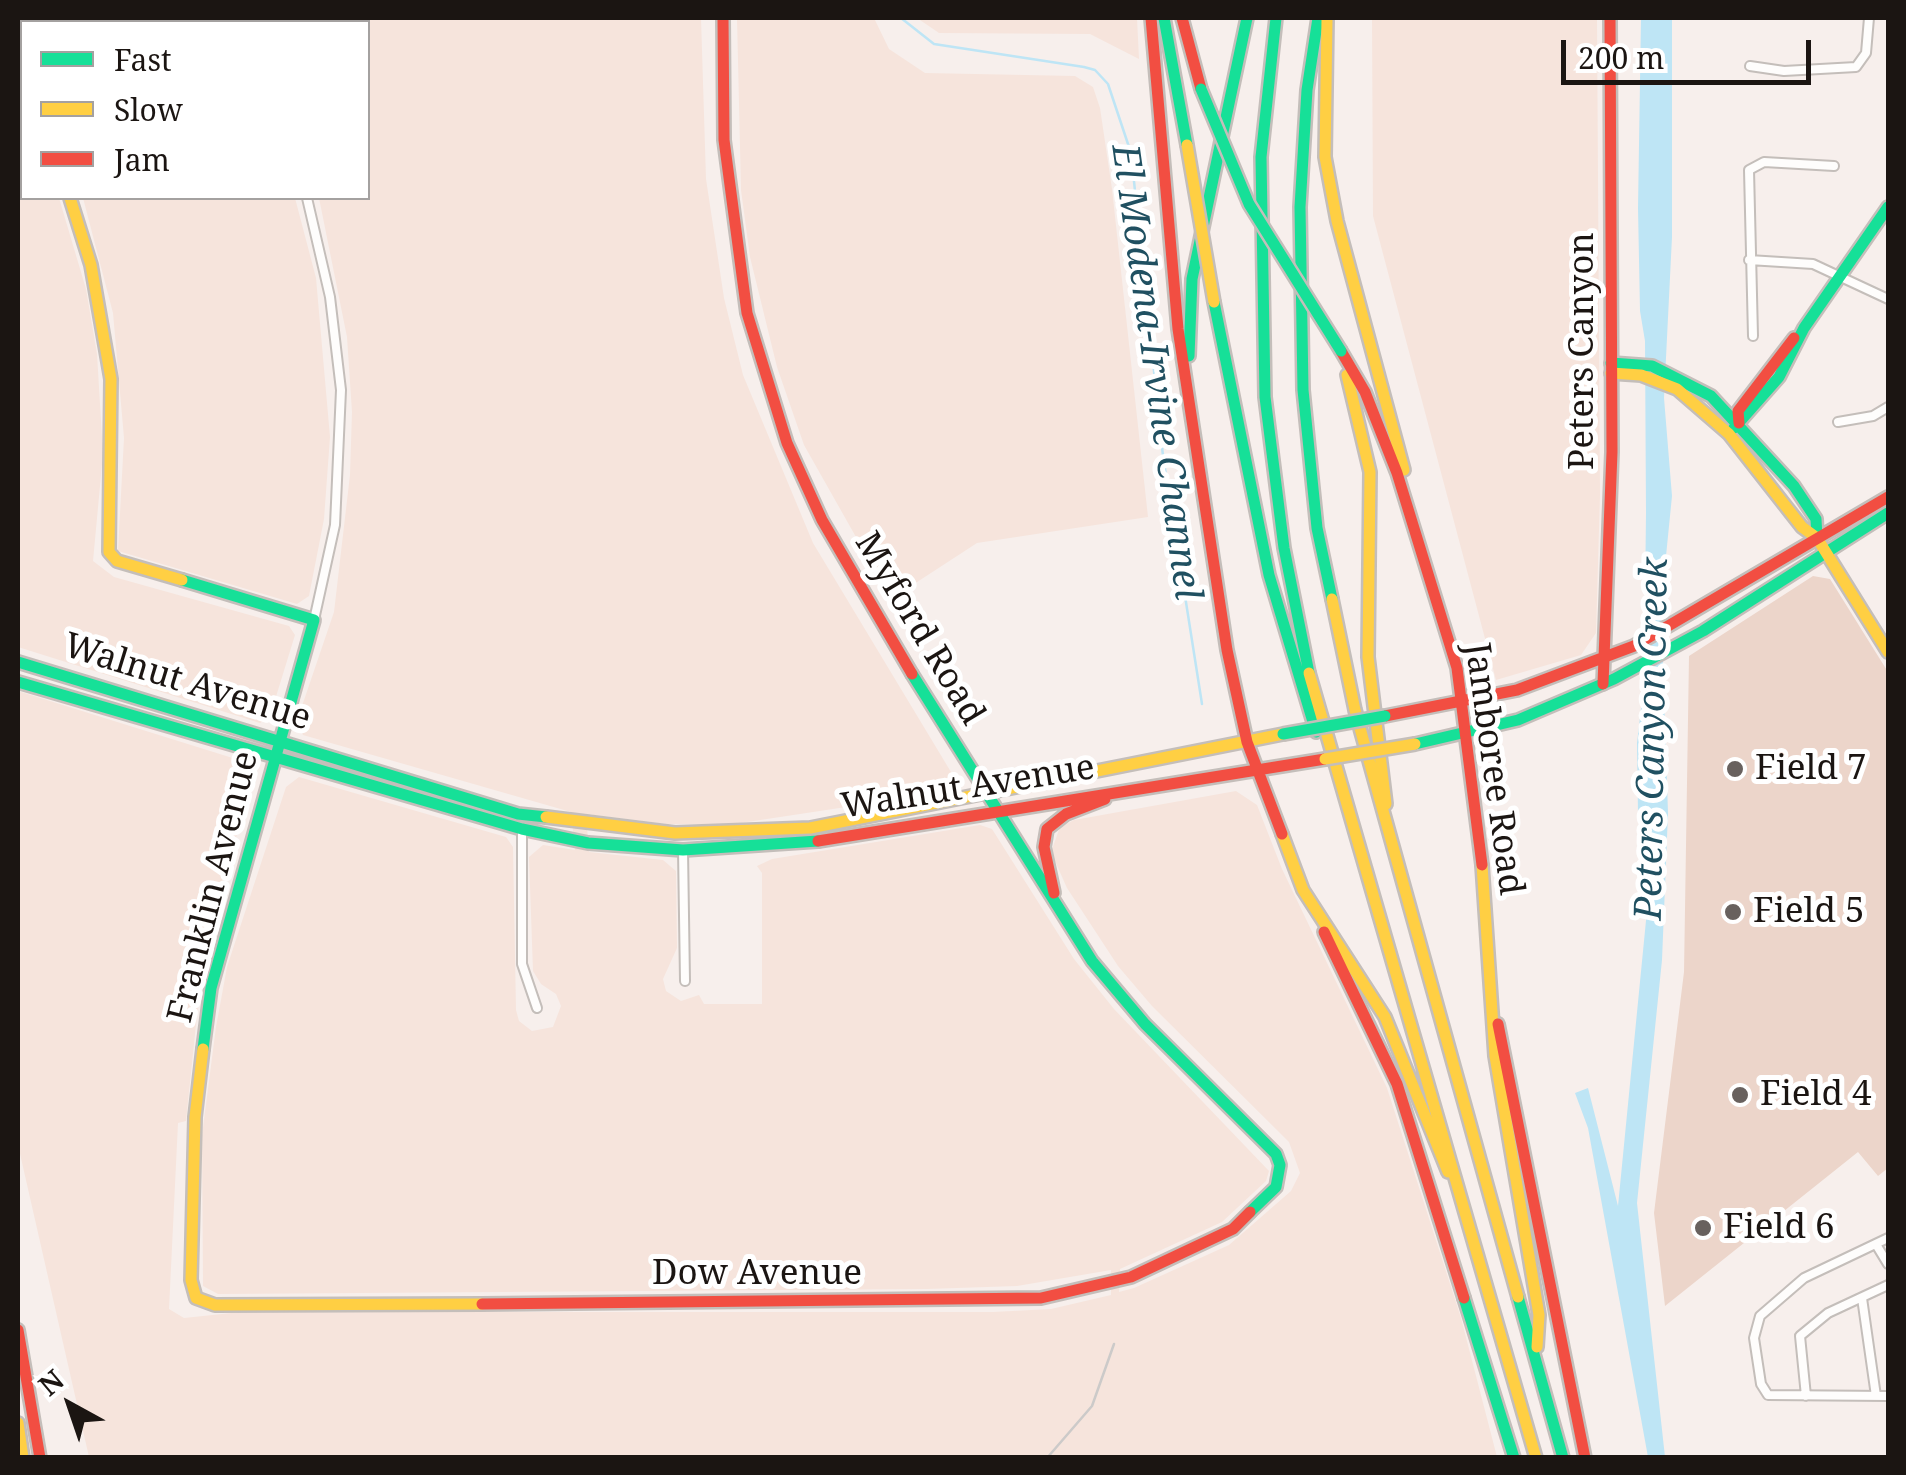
<!DOCTYPE html>
<style>
body{margin:0}
#map{position:relative;width:1906px;height:1475px;overflow:hidden;background:#f7efec;font-family:"Noto Serif",serif}
canvas{display:block}
.frame{position:absolute;inset:0;border:20px solid #1b1512;pointer-events:none}
.legend{position:absolute;left:20px;top:20px;width:350px;height:180px;box-sizing:border-box;background:#fff;border:2px solid #a4a1a0;margin:0;padding:12px 18px;list-style:none;font-size:30px;color:#1b1512}
.legend li{display:flex;align-items:center;gap:20px;height:50px}
.legend b{width:50px;border:2px solid #a4a1a0}
.north{position:absolute;left:20px;top:1355px;width:100px;height:100px;-webkit-text-stroke:8px #fff;paint-order:stroke;rotate:320deg;font-size:28px;font-weight:700;line-height:40px;text-align:center;color:#1b1512}
.north::after{content:'';display:block;margin:auto;width:35px;height:45px;background:#1b1512;clip-path:polygon(50% 0,100% 100%,50% 72%,0 100%)}
.scale{position:absolute;left:1561px;top:40px;width:250px;height:45px;box-sizing:border-box;border:5px solid #1b1512;border-top:0;padding-left:12px;font-size:30px;line-height:35px;white-space:nowrap;color:#1b1512;-webkit-text-stroke:8px #fff;paint-order:stroke}
</style>
<div id="map">
<canvas width="1906" height="1475"></canvas>
<div class="frame"></div>
<ul class="legend">
<li><b style="height:12px;background:#16e098"></b>Fast</li>
<li><b style="height:12px;background:#ffcf43"></b>Slow</li>
<li><b style="height:12px;background:#f24e42"></b>Jam</li>
</ul>
<div class="north">N</div>
<div class="scale">200 m</div>
</div>
<script>
const context = document.querySelector('canvas').getContext('2d');
context.lineJoin = 'round';
function fill(path, color) { context.fillStyle = color; context.fill(path, 'evenodd'); }
const shape = rows => new Path2D(rows.map(r => 'M' + r).join(''));
function strokePath(path, color, width, dash) { context.strokeStyle = color; context.lineWidth = width; context.lineCap = dash ? 'butt' : 'round'; context.setLineDash(dash || []); context.stroke(path); }
function write(font, color, halo, rows, align = 'center') {
  context.font = font + ' "Noto Serif",serif'; context.lineWidth = 10; context.setLineDash([]); context.textBaseline = 'middle'; context.strokeStyle = halo; context.fillStyle = color; for (const [text, x, y, turn = 0] of rows) {
    context.save(); context.translate(x, y); context.rotate((+turn || 0) * Math.PI / 180); context.textAlign = isNaN(turn) ? turn : align; if (halo) context.strokeText(text, 0, 0); context.fillText(text, 0, 0); context.restore();
  }
}
fill(shape([
 [26,18,239,18,241,22,27,22],
 [263,18,701,18,706,179,724,298,743,375,813,543,954,777,945,792,734,824,667,824,586,814,589,852,663,860,676,871,677,948,663,979,666,991,681,1001,699,995,704,1004,762,1004,762,873,757,866,772,859,980,825,992,829,1074,959,1114,1009,1269,1171,1266,1181,1222,1222,1120,1269,1119,1292,1134,1288,1229,1245,1291,1191,1300,1173,1289,1142,1152,1006,1118,966,1067,888,1051,852,1060,827,1074,820,1236,791,1257,805,1282,869,1387,1088,1461,1318,1497,1457,89,1457,18,1145,18,691,255,765,210,937,200,986,186,1121,178,1123,169,1309,184,1318,241,1312,993,1312,1051,1309,1111,1295,1111,1270,1017,1286,927,1289,218,1294,203,1286,202,1135,216,1027,227,967,286,787,299,777,506,837,513,847,516,1010,519,1021,532,1031,553,1027,561,1006,556,994,541,984,533,971,529,857,543,845,575,850,571,812,303,735,300,728,302,706,334,612,350,475,352,412,347,337,319,198,368,198,368,22,265,22],
 [737,18,874,18,889,49,925,73,1075,76,1093,87,1100,108,1112,189,1148,517,977,543,891,599,804,445,777,367,750,257,741,190],
 [917,18,1137,18,1139,59,1090,34,939,33],
 [1372,18,1597,18,1600,495,1596,633,1581,655,1496,680,1373,216],
 [18,61,22,75,22,198,59,198,86,289,97,354,103,454,93,561,114,577,289,626,295,635,270,716,260,723,18,647],
 [83,198,295,198,316,278,330,437,324,519,309,596,297,604,118,551,124,438,113,313]
]), '#f6e4dc');
fill(shape([
 [1813,576,1830,579,1888,672,1888,1168,1878,1176,1858,1152,1665,1306,1654,1213,1684,972,1689,656]
]), '#ecd5ca');
fill(shape([
 [1641,18,1672,18,1672,237,1664,398,1672,496,1661,606,1668,813,1662,960,1637,1203,1665,1457,1648,1457,1588,1128,1575,1093,1588,1088,1618,1206,1649,890,1638,813,1637,743,1644,683,1646,513,1645,341,1640,311,1638,208]
]), '#bee5f5');
strokePath(shape([
 [901,18,934,44,1084,67,1095,70,1108,84,1131,153,1163,456,1202,704]
]), '#bee5f5', 2.5);
const street = shape([
 [253,18,254,22],
 [1750,66,1784,71,1856,67,1866,53,1869,18],
 [307,198,330,297,341,390,335,525,314,620],
 [1749,260,1813,264,1888,299],
 [1753,336,1749,170,1764,162,1834,166],
 [1838,422,1873,416,1888,407],
 [522,829,522,964,537,1008],
 [683,850,685,981],
 [1888,1238,1804,1278,1760,1316,1754,1338,1761,1384,1768,1395,1888,1396],
 [1877,1246,1888,1264],
 [1862,1298,1876,1396],
 [1806,1396,1800,1336,1828,1313,1888,1285]
]);
const fast = shape([
 [1164,18,1187,145],
 [1276,18,1261,157,1265,397,1284,548,1309,673],
 [1318,18,1307,90,1300,207,1303,390,1317,528,1332,599],
 [1214,302,1269,575,1316,732],
 [1189,356,1192,279,1247,18],
 [1611,363,1652,366,1711,396,1794,486,1816,519,1817,538],
 [1734,428,1779,377,1804,328,1888,207],
 [182,580,314,620,211,988,203,1049],
 [18,662,518,814,546,817],
 [912,674,1092,961,1145,1024,1276,1154,1280,1165,1276,1187,1250,1212],
 [18,682,522,829,588,843,683,850,818,841],
 [1415,744,1518,720,1614,679,1703,631,1888,513],
 [1518,1297,1563,1458],
 [1464,1298,1514,1458]
]);
const slow = shape([
 [19,18,22,31],
 [1327,18,1325,157,1337,221,1404,470],
 [70,198,91,265,111,379,109,552,117,561,182,580],
 [1611,373,1641,375,1677,389,1729,434,1802,527,1817,538,1888,652],
 [1347,375,1370,472,1368,657,1386,804],
 [1332,599,1355,710,1518,1297],
 [1309,673,1536,1458],
 [546,817,675,833,810,828,1283,734],
 [1282,834,1303,890,1385,1017,1448,1172],
 [1482,865,1495,1056,1539,1315,1537,1347],
 [203,1049,195,1117,191,1280,196,1298,215,1305,482,1304],
 [18,1423,23,1458]
]);
const jam = shape([
 [723,18,724,140,747,313,787,443,822,520,912,674],
 [1151,18,1178,329,1227,650,1247,742,1282,834],
 [1182,18,1201,89],
 [1341,351,1365,392,1397,473,1457,668,1482,865],
 [1739,423,1738,411,1794,338],
 [1603,684,1612,452,1610,18],
 [1385,716,1517,690,1634,646,1888,497],
 [818,841,1325,759],
 [1054,893,1044,847,1047,829,1066,814,1105,799],
 [1324,932,1397,1084,1464,1298],
 [1498,1024,1585,1458],
 [482,1304,1041,1298,1131,1277,1233,1229,1250,1212],
 [18,1330,40,1458]
]);
strokePath(street, '#c4beba', 12);
strokePath(fast, '#c4beba', 16);
strokePath(slow, '#c4beba', 16);
strokePath(jam, '#c4beba', 16);
strokePath(street, '#fefdfc', 8);
strokePath(fast, '#16e098', 11);
strokePath(slow, '#ffcf43', 11);
strokePath(jam, '#f24e42', 11);
strokePath(shape([
 [1047,1458,1092,1406,1114,1344]
]), '#cccac9', 2.5);
const fastBridge = shape([
 [1201,89,1249,204,1341,351],
 [1283,734,1385,716]
]);
const slowBridge = shape([
 [1187,145,1214,302],
 [1325,759,1415,744]
]);
strokePath(fastBridge, '#c4beba', 16, []);
strokePath(slowBridge, '#c4beba', 16, []);
strokePath(fastBridge, '#16e098', 11);
strokePath(slowBridge, '#ffcf43', 11);
for (const [x, y, r, color] of [
 [1735,769,10,"#68615e"],
 [1733,912,10,"#68615e"],
 [1740,1095,10,"#68615e"],
 [1703,1228,10,"#68615e"]
]) { const dot = new Path2D(); dot.arc(x, y, r, 0, 2 * Math.PI); context.fillStyle = color; context.fill(dot); strokePath(dot, '#fff', 4); }
write('35px', '#1b1512', '#fff', [
 ["Peters Canyon",1583,351,-90],
 ["Myford Road",919,629,59],
 ["Walnut Avenue",187,683,17],
 ["Jamboree Road",1493,769,82],
 ["Walnut Avenue",968,788,-9],
 ["Franklin Avenue",214,887,-76],
 ["Dow Avenue",757,1274]
]);
write('35px', '#1b1512', '#fff', [
 ["Field 7",1755,769],
 ["Field 5",1753,912],
 ["Field 4",1760,1095],
 ["Field 6",1723,1228]
], 'left');
write('italic 38px', '#205061', '#fff', [
 ["El Modena-Irvine Channel",1155,372,82],
 ["Peters Canyon Creek",1653,739,-89]
]);
</script>
